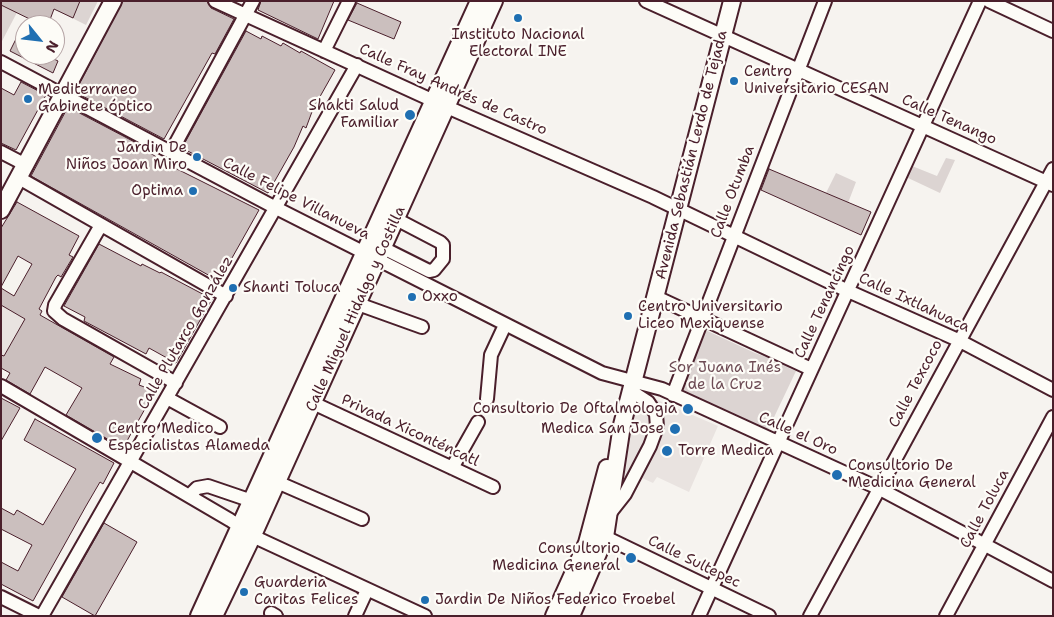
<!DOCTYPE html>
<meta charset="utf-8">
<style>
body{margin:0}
#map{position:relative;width:1054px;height:617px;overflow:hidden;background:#f6f3ef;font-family:"Shantell Sans",sans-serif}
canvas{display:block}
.frame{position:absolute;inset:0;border:2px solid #4a1f2b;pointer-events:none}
.north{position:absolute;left:15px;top:15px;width:50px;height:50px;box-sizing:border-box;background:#fdfcf7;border:1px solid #b5a4a5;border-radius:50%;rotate:119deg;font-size:14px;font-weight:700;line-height:20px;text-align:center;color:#4a1f2b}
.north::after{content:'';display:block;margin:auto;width:18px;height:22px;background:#1f6fb2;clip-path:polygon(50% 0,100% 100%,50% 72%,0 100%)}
</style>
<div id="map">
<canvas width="1054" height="617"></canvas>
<div class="frame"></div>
<div class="north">N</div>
</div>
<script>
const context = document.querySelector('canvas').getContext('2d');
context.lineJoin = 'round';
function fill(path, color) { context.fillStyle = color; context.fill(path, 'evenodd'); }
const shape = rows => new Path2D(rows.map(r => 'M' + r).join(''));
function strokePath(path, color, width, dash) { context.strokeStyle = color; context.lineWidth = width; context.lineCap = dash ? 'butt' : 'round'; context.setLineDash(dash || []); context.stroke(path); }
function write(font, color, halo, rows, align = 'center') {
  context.font = font + ' "Shantell Sans",sans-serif'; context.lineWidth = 4.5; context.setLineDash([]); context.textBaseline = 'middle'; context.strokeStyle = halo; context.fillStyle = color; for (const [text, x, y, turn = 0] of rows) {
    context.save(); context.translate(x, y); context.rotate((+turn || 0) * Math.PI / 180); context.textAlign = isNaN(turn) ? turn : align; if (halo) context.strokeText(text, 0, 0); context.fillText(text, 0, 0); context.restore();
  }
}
fill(shape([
 [1,288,42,311,8,372,1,368],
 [639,392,718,426,689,492,657,477,653,483,640,477,632,492,619,488]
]), '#e9e3e0');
fill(shape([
 [1,1,23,1,1,43],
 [38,1,98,1,86,25],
 [946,158,955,160,940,193,906,177,912,166,937,176],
 [836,173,856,182,848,203,826,193],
 [701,328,755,353,793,366,789,368,796,371,767,432,677,393]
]), '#dcd4d2');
const building = shape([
 [1,1,80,1,73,18,54,9,48,25,42,25,1,5,1,1],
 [123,1,207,1,211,8,234,19,215,54,212,53,164,139,75,92,123,1],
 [261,1,334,1,318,39,258,10,261,1],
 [357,3,401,22,394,39,348,20,357,3],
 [246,31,261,39,262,36,281,46,283,43,300,53,301,51,335,70,313,109,306,128,303,126,294,147,268,193,182,148,246,31],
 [16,39,25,44,25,55,46,55,58,61,53,73,10,51,16,39],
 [21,82,46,95,16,150,1,143,1,88,14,95,21,82],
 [68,107,146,148,145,150,173,167,259,210,219,281,31,176,68,107],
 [769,169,871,212,861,235,761,190,769,169],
 [17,202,79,236,69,255,73,257,61,277,58,275,56,277,39,309,42,311,40,315,114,357,110,364,141,379,139,385,155,391,123,448,66,415,82,388,45,367,30,394,6,380,10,373,1,368,1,355,4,356,25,319,1,305,1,288,14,296,32,264,18,256,1,287,1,228,17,202],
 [99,244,141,266,142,264,160,273,161,272,212,299,176,363,149,348,146,354,84,321,85,317,64,306,99,244],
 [1,398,20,408,1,441,1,398],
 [35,419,114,463,103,484,100,482,86,506,33,601,1,584,1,562,18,571,32,545,1,529,1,508,14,515,17,510,43,525,76,469,24,440,35,419],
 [104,523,137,542,95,616,62,597,104,523]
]);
fill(building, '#cbbfbe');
strokePath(building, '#4a1f2b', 1);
const minor = shape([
 [215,1,447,107,653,197,848,291,958,340,1053,390],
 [646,1,1053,185],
 [989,1,1053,31],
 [324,51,349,1],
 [1,62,276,208,602,373,662,389,878,488,1053,581],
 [1,152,26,165],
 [171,152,253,1],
 [19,178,226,296],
 [101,225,55,305,54,311,63,319,176,383],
 [383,248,429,271,434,270,443,259,443,245,440,242,396,219],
 [656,297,811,369],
 [358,304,422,327],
 [1,386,230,520,259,539,425,616],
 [673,395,825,1],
 [167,398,220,427],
 [487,399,491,355,505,325],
 [313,403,493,487],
 [452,468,478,422],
 [277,482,362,519],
 [189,496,197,488,208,486,252,501],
 [610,513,625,494,650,446,657,427,656,414,648,402,631,391],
 [605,537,769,616],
 [1,597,39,616],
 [271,613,276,616],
 [42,616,357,65],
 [355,616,367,590],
 [699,616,980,1],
 [810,616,1053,169],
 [946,616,1053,417]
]);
const major = shape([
 [1,210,113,1],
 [199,616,479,1],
 [214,616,253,535,494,1],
 [554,616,587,543,607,468],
 [571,616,605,537,622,425,732,1]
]);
strokePath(minor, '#4a1f2b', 16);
strokePath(major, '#4a1f2b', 20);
strokePath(minor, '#fdfcf7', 12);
strokePath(major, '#fdfcf7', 16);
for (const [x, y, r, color] of [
 [518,18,5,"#1f6fb2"],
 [734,81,5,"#1f6fb2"],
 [28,99,5,"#1f6fb2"],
 [410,115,6,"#1f6fb2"],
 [197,157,5,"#1f6fb2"],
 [193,191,5,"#1f6fb2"],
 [233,288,5,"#1f6fb2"],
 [412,297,5,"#1f6fb2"],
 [628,316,5,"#1f6fb2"],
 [688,409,6,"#1f6fb2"],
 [675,429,6,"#1f6fb2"],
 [97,438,6,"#1f6fb2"],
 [667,451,6,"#1f6fb2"],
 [837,475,6,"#1f6fb2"],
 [631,558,6,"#1f6fb2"],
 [244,592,5,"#1f6fb2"],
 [425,600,5,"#1f6fb2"]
]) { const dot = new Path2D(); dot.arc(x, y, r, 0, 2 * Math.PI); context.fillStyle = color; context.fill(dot); strokePath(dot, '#fdfcf7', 2); }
write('15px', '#4a1f2b', '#fdfcf7', [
 ["Instituto Nacional",518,35,"center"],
 ["Electoral INE",518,52,"center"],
 ["Centro",744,72],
 ["Universitario CESAN",744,89],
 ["Mediterraneo",38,90],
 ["Gabinete óptico",38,107],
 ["Shakti Salud",399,106,"right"],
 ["Familiar",399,123,"right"],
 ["Jardin De",187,148,"right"],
 ["Niños Joan Miro",187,165,"right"],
 ["Optima",183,191,"right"],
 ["Shanti Toluca",243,288],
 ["Oxxo",422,297],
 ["Centro Universitario",638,307],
 ["Liceo Mexiquense",638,324],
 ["Consultorio De Oftalmologia",677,409,"right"],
 ["Centro Medico",108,429],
 ["Especialistas Alameda",108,446],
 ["Medica San Jose",664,429,"right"],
 ["Torre Medica",678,451],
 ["Consultorio De",848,466],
 ["Medicina General",848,483],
 ["Consultorio",620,549,"right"],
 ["Medicina General",620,566,"right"],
 ["Guarderia",254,583],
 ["Caritas Felices",254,600],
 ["Jardin De Niños Federico Froebel",435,600]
], 'left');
write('15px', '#4a1f2b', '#fdfcf7', [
 ["Calle Fray Andrés de Castro",453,90,24],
 ["Calle Tenango",949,120,24],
 ["Avenida Sebastián Lerdo de Tejada",692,155,-76],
 ["Calle Otumba",733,192,-69],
 ["Calle Felipe Villanueva",296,199,27],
 ["Calle Tenancingo",825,302,-65],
 ["Calle Ixtlahuaca",914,303,25],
 ["Calle Miguel Hidalgo y Costilla",356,309,-66],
 ["Calle Plutarco González",186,333,-60],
 ["Calle Texcoco",916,384,-62],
 ["Privada Xiconténcatl",410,431,25],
 ["Calle el Oro",798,434,24],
 ["Calle Toluca",985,509,-62],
 ["Calle Sultepec",694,562,26]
]);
write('15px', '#6e4c55', '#fdfcf7', [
 ["Sor Juana Inés",725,368],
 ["de la Cruz",725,385]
]);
</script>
